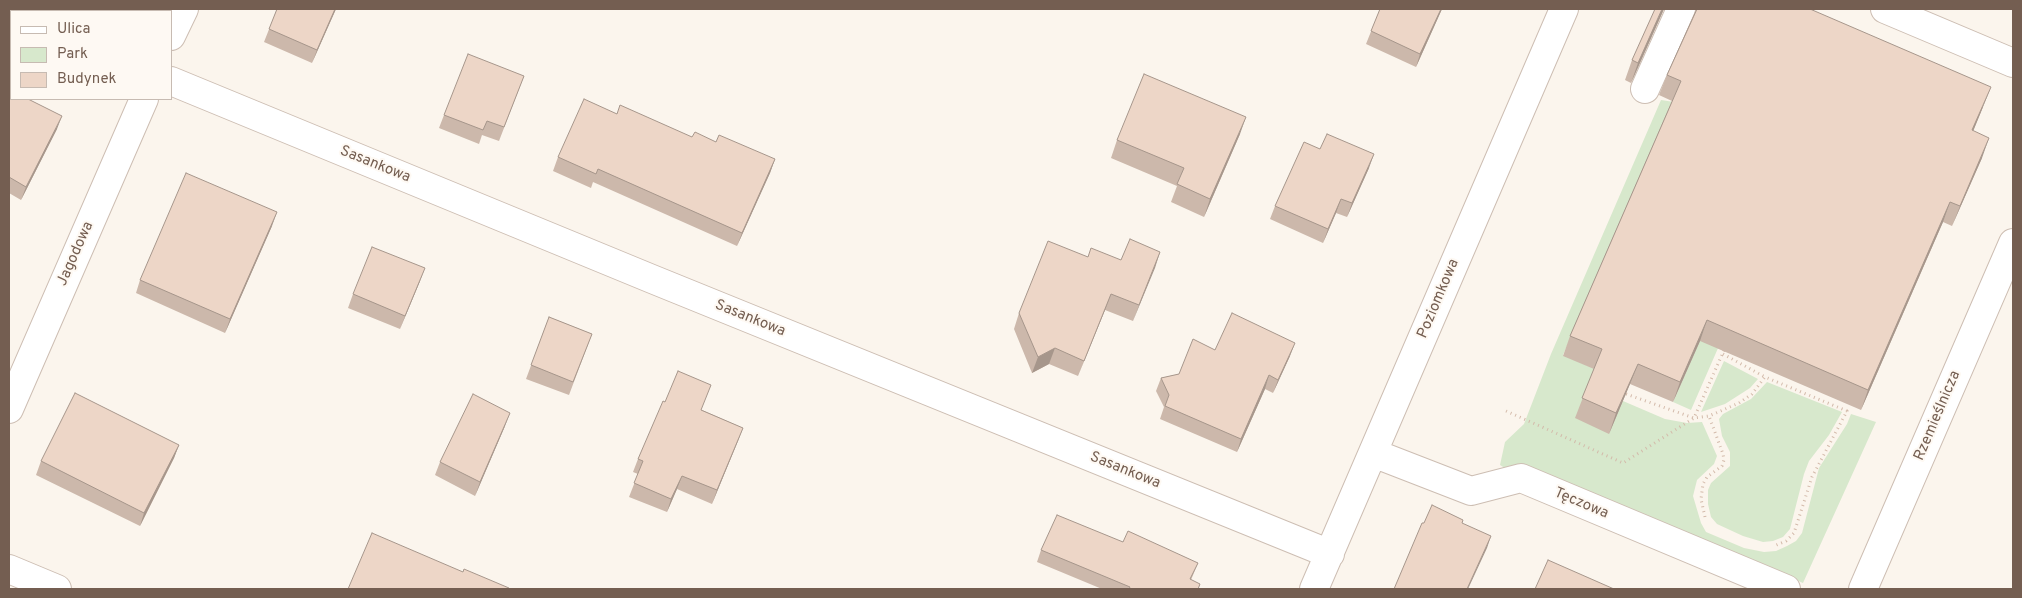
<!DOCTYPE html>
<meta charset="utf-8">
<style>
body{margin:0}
#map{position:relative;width:2022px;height:598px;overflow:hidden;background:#fbf5ed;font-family:Overpass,sans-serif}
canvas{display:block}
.frame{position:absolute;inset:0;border:10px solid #745e51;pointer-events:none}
.legend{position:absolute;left:10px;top:10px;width:162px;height:90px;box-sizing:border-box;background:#fef9f3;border:1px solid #c7bbb2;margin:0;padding:6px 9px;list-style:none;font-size:15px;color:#745e51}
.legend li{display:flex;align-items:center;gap:10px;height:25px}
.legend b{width:25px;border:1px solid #c7bbb2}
</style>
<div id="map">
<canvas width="2022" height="598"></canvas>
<div class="frame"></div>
<ul class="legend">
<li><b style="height:6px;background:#fff"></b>Ulica</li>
<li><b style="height:14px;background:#d7e8cc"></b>Park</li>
<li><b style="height:14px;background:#edd6c7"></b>Budynek</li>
</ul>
</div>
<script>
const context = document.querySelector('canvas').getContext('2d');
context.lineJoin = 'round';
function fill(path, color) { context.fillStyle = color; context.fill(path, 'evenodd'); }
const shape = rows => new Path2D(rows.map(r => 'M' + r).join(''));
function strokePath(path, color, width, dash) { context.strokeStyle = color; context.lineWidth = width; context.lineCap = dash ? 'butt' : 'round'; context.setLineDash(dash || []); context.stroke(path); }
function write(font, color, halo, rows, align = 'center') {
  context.font = font + ' Overpass,sans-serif'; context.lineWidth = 4; context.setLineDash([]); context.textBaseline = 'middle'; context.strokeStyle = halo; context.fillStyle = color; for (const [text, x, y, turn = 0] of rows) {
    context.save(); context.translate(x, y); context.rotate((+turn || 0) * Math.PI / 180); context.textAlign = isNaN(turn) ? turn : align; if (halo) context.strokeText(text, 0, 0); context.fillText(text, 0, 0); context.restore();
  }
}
fill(shape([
 [1661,100,1674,102,1563,355,1595,369,1623,401,1665,419,1687,423,1702,422,1717,456,1714,464,1697,480,1693,496,1701,523,1706,532,1744,548,1764,552,1776,551,1787,546,1796,541,1802,533,1819,468,1847,424,1851,414,1876,422,1803,583,1550,475,1511,472,1500,465,1505,442,1524,424,1551,354],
 [1711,315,1729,323,1691,410,1673,402],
 [1724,361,1758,379,1750,388,1725,404,1701,412],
 [1767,382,1842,412,1829,435,1809,461,1804,474,1790,529,1783,537,1773,541,1763,542,1743,536,1717,524,1711,517,1708,504,1708,490,1711,483,1730,466,1730,452,1722,436,1719,419,1723,414,1751,399]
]), '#d7e8cc');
const minor = shape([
 [19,9,24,11],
 [1885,9,2013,63],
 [171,36,184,9],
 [171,81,652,279,1330,554],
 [1645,89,1681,9],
 [9,409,144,99],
 [1373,453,1471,491,1521,478,1786,589],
 [9,569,57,589],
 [1314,589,1564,9],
 [1863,589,2013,243]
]);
strokePath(minor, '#cdbeb3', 30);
strokePath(shape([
 [1723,354,1765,377],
 [1626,394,1694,418,1725,348],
 [1506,411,1623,463,1694,418,1709,416,1739,403,1752,394,1765,377,1847,411,1812,477,1794,533,1786,541,1774,546],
 [1705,517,1701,499,1703,484,1707,477,1722,466,1724,460,1723,454,1709,416]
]), '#d3baaa', 3, [1, 4]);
strokePath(minor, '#fff', 28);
fill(shape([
 [277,9,336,9,312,63,264,42],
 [1380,9,1442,9,1416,67,1366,44],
 [1664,9,1631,83,1625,80,1632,60],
 [1696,9,1810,9,1983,107,1973,131,1982,158,1952,226,1943,222,1861,410,1700,341,1673,402,1630,384,1609,434,1575,418,1594,369,1563,356,1570,336,1672,101,1659,95,1667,75],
 [524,76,499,141,482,135,479,144,439,128,444,115],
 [9,89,57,129,21,200,9,193],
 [1240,134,1204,217,1171,202,1177,186,1111,158,1117,140],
 [692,137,716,142,775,159,770,173,737,246,593,182,591,188,553,171,558,157],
 [1320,149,1369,168,1347,217,1336,213,1323,243,1270,219,1275,206],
 [272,226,225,333,136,293,140,280],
 [1160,252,1133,321,1105,310,1078,376,1049,364,1032,373,1014,329,1019,313,1121,260],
 [420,281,400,329,348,308,353,294],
 [549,317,592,334,569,395,526,379],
 [1215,350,1290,356,1273,393,1265,389,1237,452,1160,419,1164,407,1156,391,1161,378,1179,374],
 [665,402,702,410,743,428,712,504,677,489,667,512,629,497,638,474,633,472,638,459],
 [505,426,475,496,435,475,440,462],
 [179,445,174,458,140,526,36,475,41,461],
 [1123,542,1198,563,1191,580,1200,584,1198,589,1102,589,1037,562,1041,550]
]), '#ccb8ab');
fill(shape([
 [335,9,336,9,312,63,317,50],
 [1441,9,1442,9,1416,67,1420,54],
 [1662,9,1664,9,1631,83,1638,63],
 [1991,87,1983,107,1965,151,1972,130],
 [62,116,57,129,21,200,26,187],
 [1246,117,1240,134,1204,217,1210,199],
 [1989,138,1982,158,1952,226,1960,206],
 [1374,154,1369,168,1347,217,1352,203],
 [775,159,770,173,737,246,742,233],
 [1341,199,1336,213,1323,243,1328,229],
 [1950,202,1943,222,1861,410,1868,390],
 [277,212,272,226,225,333,230,319],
 [1160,252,1155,268,1133,321,1139,305],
 [425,268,420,281,400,329,405,316],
 [1111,294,1105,310,1078,376,1084,361],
 [1707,320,1700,341,1673,402,1680,382],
 [1295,343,1290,356,1273,393,1278,380],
 [1055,348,1049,364,1032,373,1038,357],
 [1638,364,1630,384,1609,434,1616,413],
 [1269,375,1265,389,1237,452,1241,439],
 [510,413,505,426,475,496,480,482],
 [743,428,738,441,712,504,717,490],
 [179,445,174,458,140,526,144,513],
 [682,476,677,489,667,512,671,499],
 [1491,536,1487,548,1468,589,1467,589]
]), '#a6968b');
const building = shape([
 [277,9,335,9,317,50,269,29,277,9],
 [1380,9,1441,9,1420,54,1371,31,1380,9],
 [1655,9,1662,9,1638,63,1632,60,1655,9],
 [1697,9,1810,9,1991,87,1972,130,1989,138,1960,206,1950,202,1868,390,1707,320,1680,382,1638,364,1616,413,1582,398,1602,349,1570,336,1681,81,1667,75,1697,9],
 [468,54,524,76,504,127,487,121,483,130,444,115,468,54],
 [1144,74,1246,117,1210,199,1177,184,1184,168,1117,140,1144,74],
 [9,89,11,90,11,99,28,99,62,116,26,187,9,177,9,89],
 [584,99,617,114,620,105,692,137,695,132,716,142,719,135,775,159,742,233,598,169,596,174,558,157,584,99],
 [1327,134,1374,154,1352,203,1341,199,1328,229,1275,206,1304,142,1320,149,1327,134],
 [186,173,277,212,230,319,140,280,186,173],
 [1130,239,1160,252,1139,305,1111,294,1084,361,1055,348,1038,357,1019,313,1048,241,1088,257,1091,248,1121,260,1130,239],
 [372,247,425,268,405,316,353,294,372,247],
 [1232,313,1295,343,1278,380,1269,375,1241,439,1165,406,1169,395,1161,378,1179,374,1193,339,1215,350,1232,313],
 [549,317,592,334,573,382,531,365,549,317],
 [678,371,711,385,701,410,743,428,717,490,682,476,671,499,634,483,643,461,638,459,663,401,665,402,678,371],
 [75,393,179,445,144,513,41,461,75,393],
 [473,394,510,413,480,482,440,462,473,394],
 [1432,505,1463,520,1462,523,1491,536,1467,589,1394,589,1422,523,1424,523,1432,505],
 [1057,515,1123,542,1128,531,1198,563,1190,579,1200,584,1198,589,1129,589,1130,587,1041,550,1057,515],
 [372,533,463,572,464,569,509,588,509,589,348,589,372,533],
 [1548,560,1614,589,1535,589,1548,560]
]);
fill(building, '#edd6c7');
strokePath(building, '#a6968b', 1);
write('15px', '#745e51', '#fef9f3', [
 ["Sasankowa",375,165,22],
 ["Jagodowa",76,254,-66],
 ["Poziomkowa",1439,299,-67],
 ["Sasankowa",750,319,22],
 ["Rzemieślnicza",1938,416,-67],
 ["Sasankowa",1125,471,22],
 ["Tęczowa",1581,504,23]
]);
</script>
